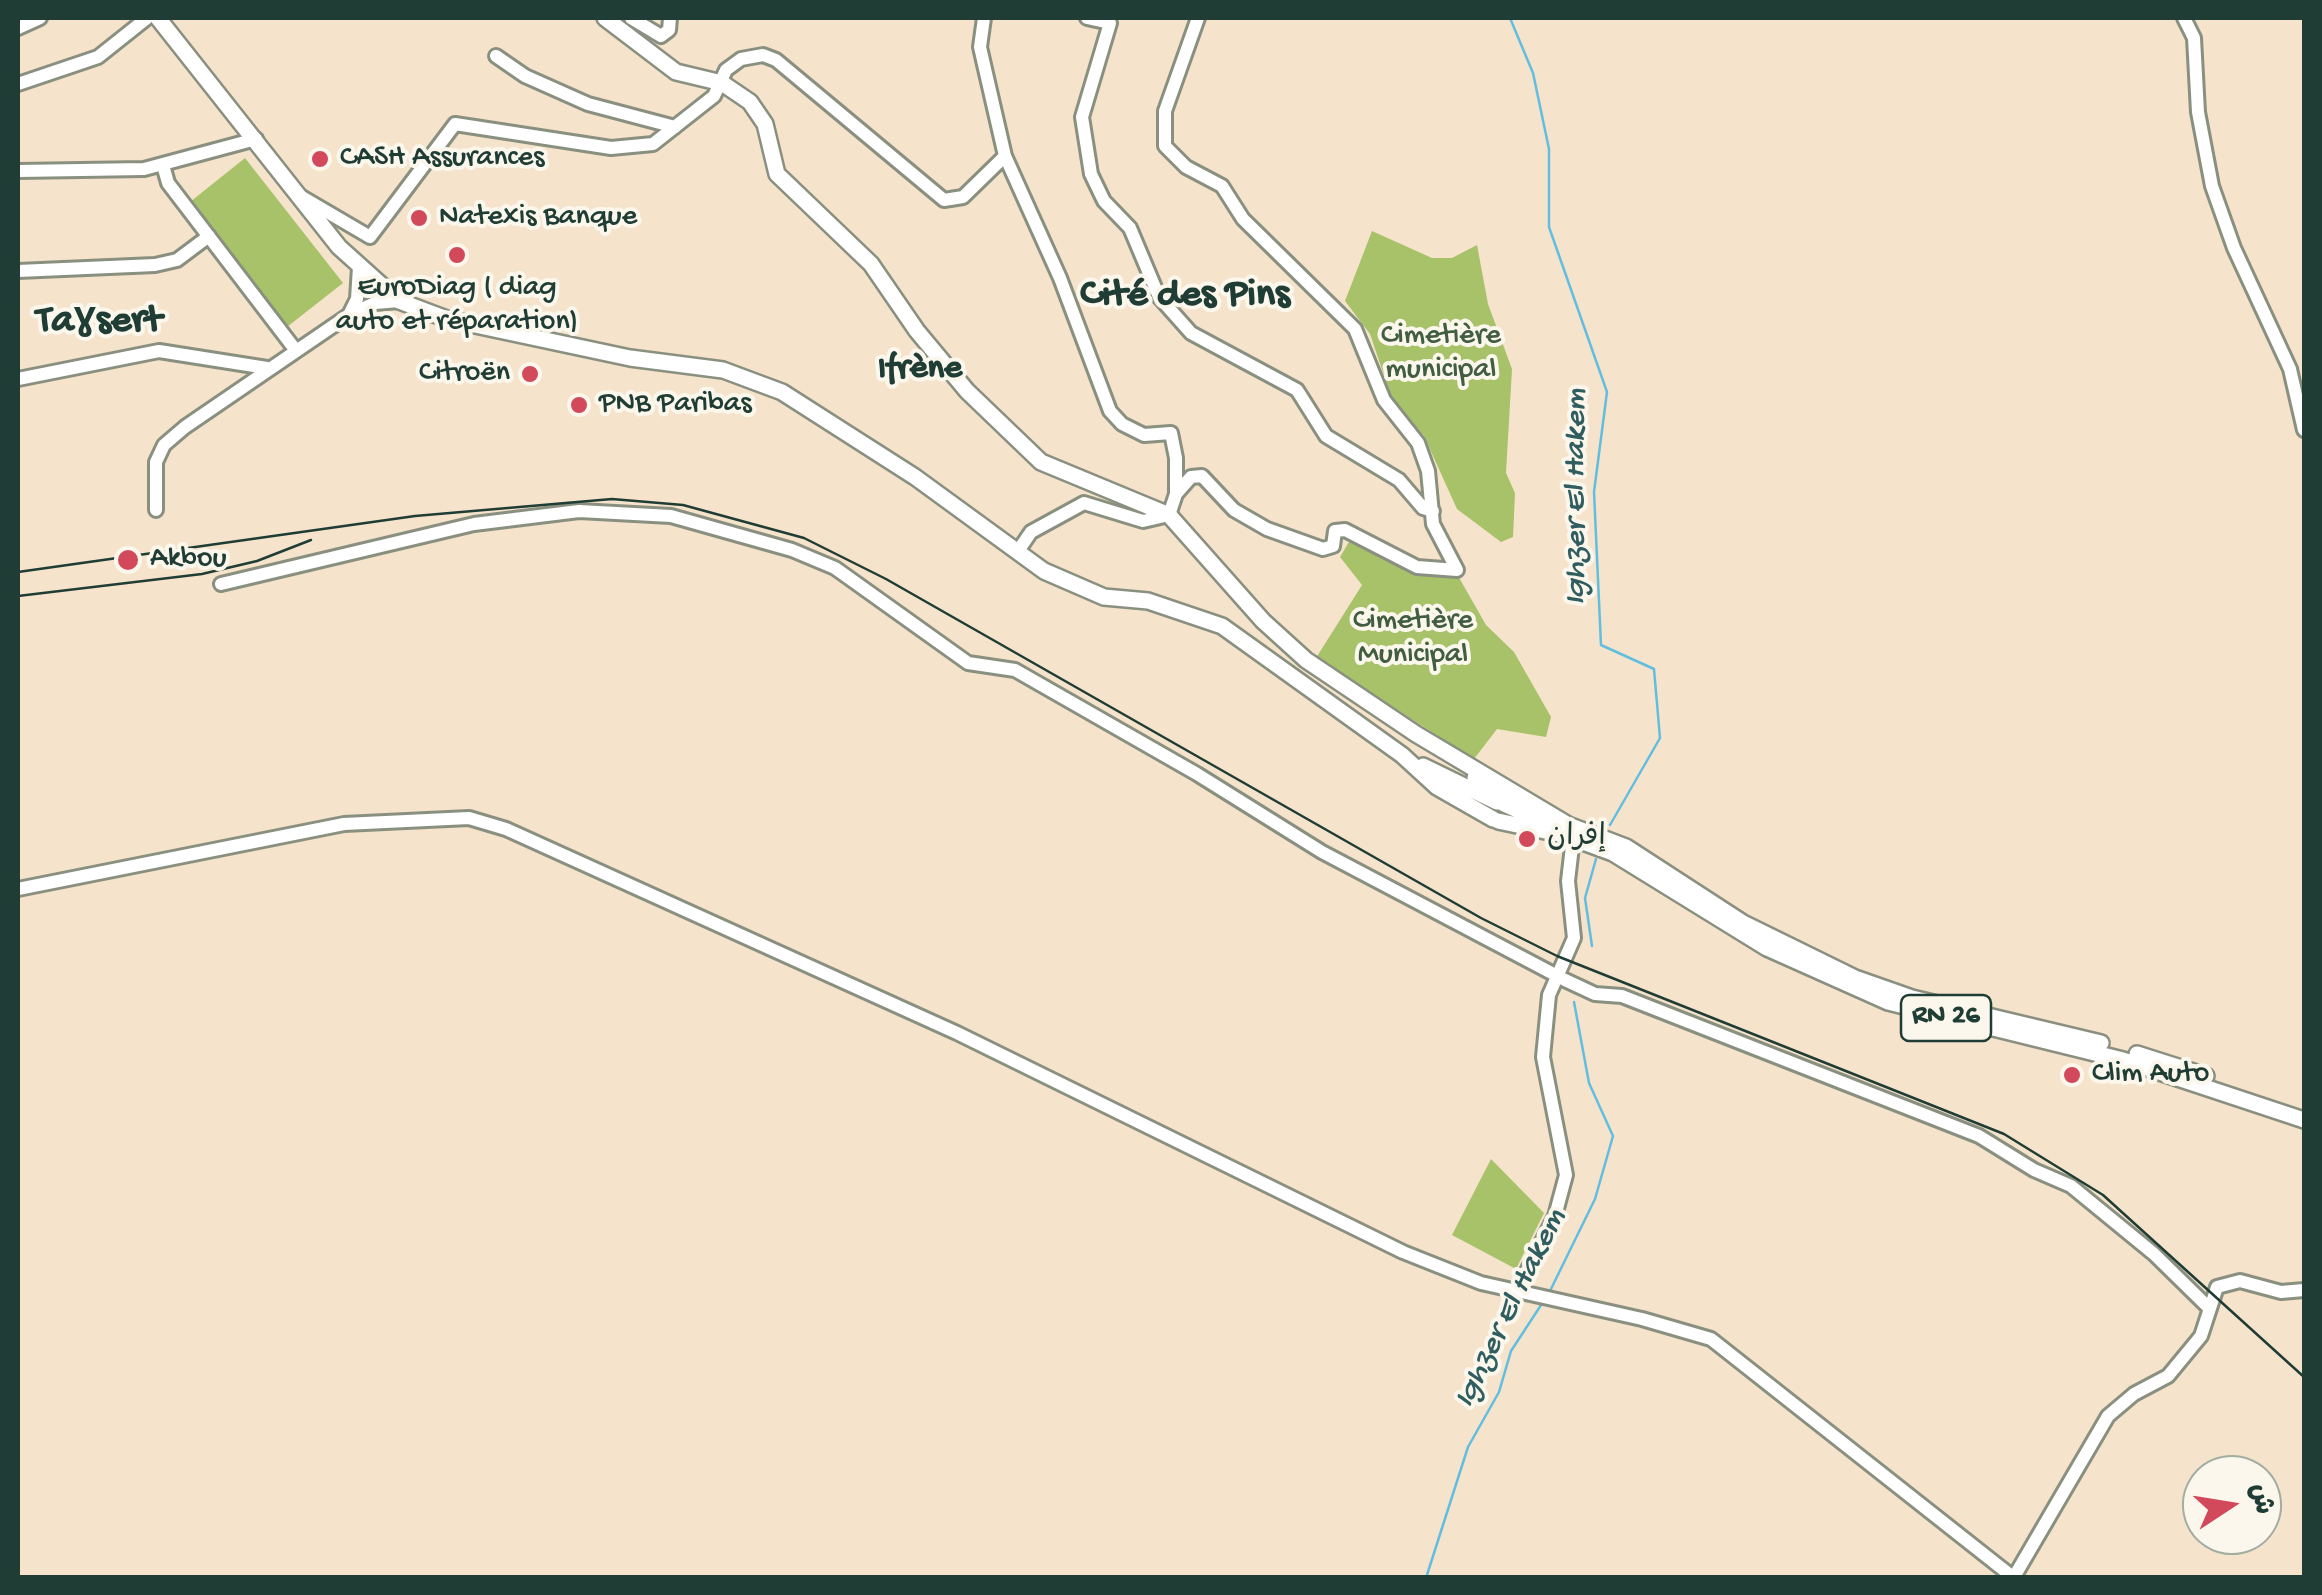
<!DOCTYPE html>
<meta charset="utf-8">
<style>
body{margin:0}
#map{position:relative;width:2322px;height:1595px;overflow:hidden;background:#f6e3cb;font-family:"Gochi Hand","Playpen Sans Arabic",sans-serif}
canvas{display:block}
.frame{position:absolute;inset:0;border:20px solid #1f3d34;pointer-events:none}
.north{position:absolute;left:2182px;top:1455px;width:100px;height:100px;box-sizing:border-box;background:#fbf7ec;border:2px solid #a3ada2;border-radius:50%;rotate:78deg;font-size:28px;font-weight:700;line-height:40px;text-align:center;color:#1f3d34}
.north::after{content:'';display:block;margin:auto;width:35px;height:45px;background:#d1495b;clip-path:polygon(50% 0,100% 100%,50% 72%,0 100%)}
</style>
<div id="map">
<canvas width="2322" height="1595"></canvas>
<div class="frame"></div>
<div class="north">ش</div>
</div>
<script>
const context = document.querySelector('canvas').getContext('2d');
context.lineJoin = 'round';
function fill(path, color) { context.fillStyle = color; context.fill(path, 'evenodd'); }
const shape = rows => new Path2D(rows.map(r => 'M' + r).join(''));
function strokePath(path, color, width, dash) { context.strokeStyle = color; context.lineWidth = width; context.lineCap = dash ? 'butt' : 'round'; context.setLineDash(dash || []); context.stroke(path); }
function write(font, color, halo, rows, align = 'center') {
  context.font = font + ' "Gochi Hand","Playpen Sans Arabic",sans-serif'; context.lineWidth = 8; context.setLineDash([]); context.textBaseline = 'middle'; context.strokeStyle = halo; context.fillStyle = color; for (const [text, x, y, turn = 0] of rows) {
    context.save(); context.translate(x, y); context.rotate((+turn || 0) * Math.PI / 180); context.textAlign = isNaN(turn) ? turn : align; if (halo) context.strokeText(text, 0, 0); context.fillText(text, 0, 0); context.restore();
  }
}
fill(shape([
 [245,158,343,283,287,327,190,202],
 [1372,231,1432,258,1452,258,1477,245,1488,304,1512,369,1506,473,1515,493,1513,537,1501,542,1457,509,1424,436,1392,399,1370,334,1345,301],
 [1352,537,1387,555,1457,574,1486,625,1514,652,1551,717,1546,737,1497,729,1474,759,1316,658,1362,585,1340,557],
 [1491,1159,1544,1213,1516,1269,1452,1235]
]), '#a7c268');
strokePath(shape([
 [1510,18,1533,73,1549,149,1549,227,1607,392,1594,492,1601,645,1654,669,1660,738,1610,825],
 [1592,946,1585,898,1596,859],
 [1550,1291,1595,1199,1613,1136,1589,1083,1574,1002],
 [1426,1578,1468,1447,1499,1392,1511,1351,1543,1302]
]), '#62bee0', 2.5);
const minor = shape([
 [631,18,661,36,669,30,670,18],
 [984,18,980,47,1005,156,1060,278,1110,411,1122,424,1144,435,1171,433,1176,458,1176,494,1169,515,1143,521,1084,503,1031,532,1018,551],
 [1087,18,1110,23,1082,117,1091,174,1104,201,1130,228,1159,297,1191,333,1297,390,1326,436,1399,480,1423,508,1433,511],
 [2184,18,2194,38,2198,112,2212,186,2234,248,2290,369,2304,430],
 [18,28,40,18],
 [496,56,525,76,588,104,675,127],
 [18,84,98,57,147,18],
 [163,165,168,183,294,348],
 [18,171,144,169,256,139],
 [300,196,370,237,455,124,611,148,653,144,714,96,726,70,741,59,763,55,776,60,944,200,963,197,1005,156],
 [18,271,155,265,177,260,209,236],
 [349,315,357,299,359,267],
 [18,379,159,351,267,368],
 [1176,494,1191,477,1202,476,1234,510,1267,529,1323,549,1333,546,1335,531,1345,530,1417,567,1457,570,1433,524,1428,471,1418,443,1384,400,1355,329,1243,219,1222,186,1186,167,1165,146,1165,111,1198,18],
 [156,510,156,462,164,445,185,427,349,315,375,303,399,301],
 [221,584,474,524,579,511,671,516,792,550,835,568,968,663,1015,670,1197,774,1322,852,1565,980,1595,994,1622,996,1979,1136,2034,1170,2071,1186,2154,1254,2208,1307],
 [18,889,344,824,469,818,506,829,957,1033,1403,1252,1481,1283,1642,1319,1711,1339,2014,1578],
 [1518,1289,1555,1216,1566,1175,1543,1057,1549,995,1574,938,1568,881,1573,838],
 [2014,1577,2108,1416,2134,1394,2168,1376,2201,1336,2217,1287,2240,1281,2281,1292,2304,1290]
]);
const major = shape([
 [158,18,339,247,399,301,447,319,630,358,723,370,782,392,915,477,1044,571,1104,597,1148,601,1222,626,1402,755,1437,787,1493,819],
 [605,18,676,72,722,83,750,102,765,124,777,174,871,264,917,331,967,391,1041,462,1169,515,1263,621,1306,660,1416,734,1570,826],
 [1423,766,1497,802],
 [1475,778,1498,802],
 [1501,791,1504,804,1548,824],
 [1498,821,1564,835,1613,853,1767,948,1888,1002,2123,1060,2304,1120],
 [1563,823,1626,847,1743,923,1855,978,1912,998,2101,1043],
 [2137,1054,2206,1076]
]);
strokePath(minor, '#8a9080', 18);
strokePath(major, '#8a9080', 20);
strokePath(minor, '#fff', 12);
strokePath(major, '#fff', 15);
strokePath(shape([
 [18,572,415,516,612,499,683,505,804,538,886,579,1481,918,1557,956,2004,1134,2103,1195,2304,1377],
 [18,596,202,574,257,561,311,540]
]), '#1f3d34', 2.5);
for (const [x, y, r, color] of [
 [320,159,10,"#d1495b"],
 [419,218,10,"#d1495b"],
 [457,255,10,"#d1495b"],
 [530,374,10,"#d1495b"],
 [579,405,10,"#d1495b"],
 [128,560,12,"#d1495b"],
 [1527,839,10,"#d1495b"],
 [2072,1075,10,"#d1495b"]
]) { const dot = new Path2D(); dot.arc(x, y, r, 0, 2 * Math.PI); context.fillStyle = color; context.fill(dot); strokePath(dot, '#fbf7ec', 4); }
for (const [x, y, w] of [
 [1946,1018,90]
]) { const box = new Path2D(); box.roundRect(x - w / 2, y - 23, w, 46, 8); context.fillStyle = '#fbf7ec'; context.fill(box); strokePath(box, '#1f3d34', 2.5); }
write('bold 28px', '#1f3d34', null, [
 ["RN 26",1946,1018]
]);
write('30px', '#1f3d34', '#fbf7ec', [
 ["CASH Assurances",340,159],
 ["Natexis Banque",439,218],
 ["EuroDiag ( diag",457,289,"center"],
 ["auto et réparation)",457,323,"center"],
 ["Citroën",510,374,"right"],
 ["PNB Paribas",599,405],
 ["Akbou",150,560],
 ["إفران",1547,839],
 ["Clim Auto",2092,1075]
], 'left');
write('30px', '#415e41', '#fbf7ec', [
 ["Cimetière",1441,337],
 ["municipal",1441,371],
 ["Cimetière",1413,622],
 ["Municipal",1413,656]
]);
write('italic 32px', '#305d5f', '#fbf7ec', [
 ["Ighzer El Hakem",1578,497,-90],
 ["Ighzer El Hakem",1512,1309,-64]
]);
write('bold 35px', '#1f3d34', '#fbf7ec', [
 ["Ifrène",920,371]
]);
write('bold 40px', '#1f3d34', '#fbf7ec', [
 ["Cité des Pins",1185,297],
 ["Taɣsert",99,323]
]);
</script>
